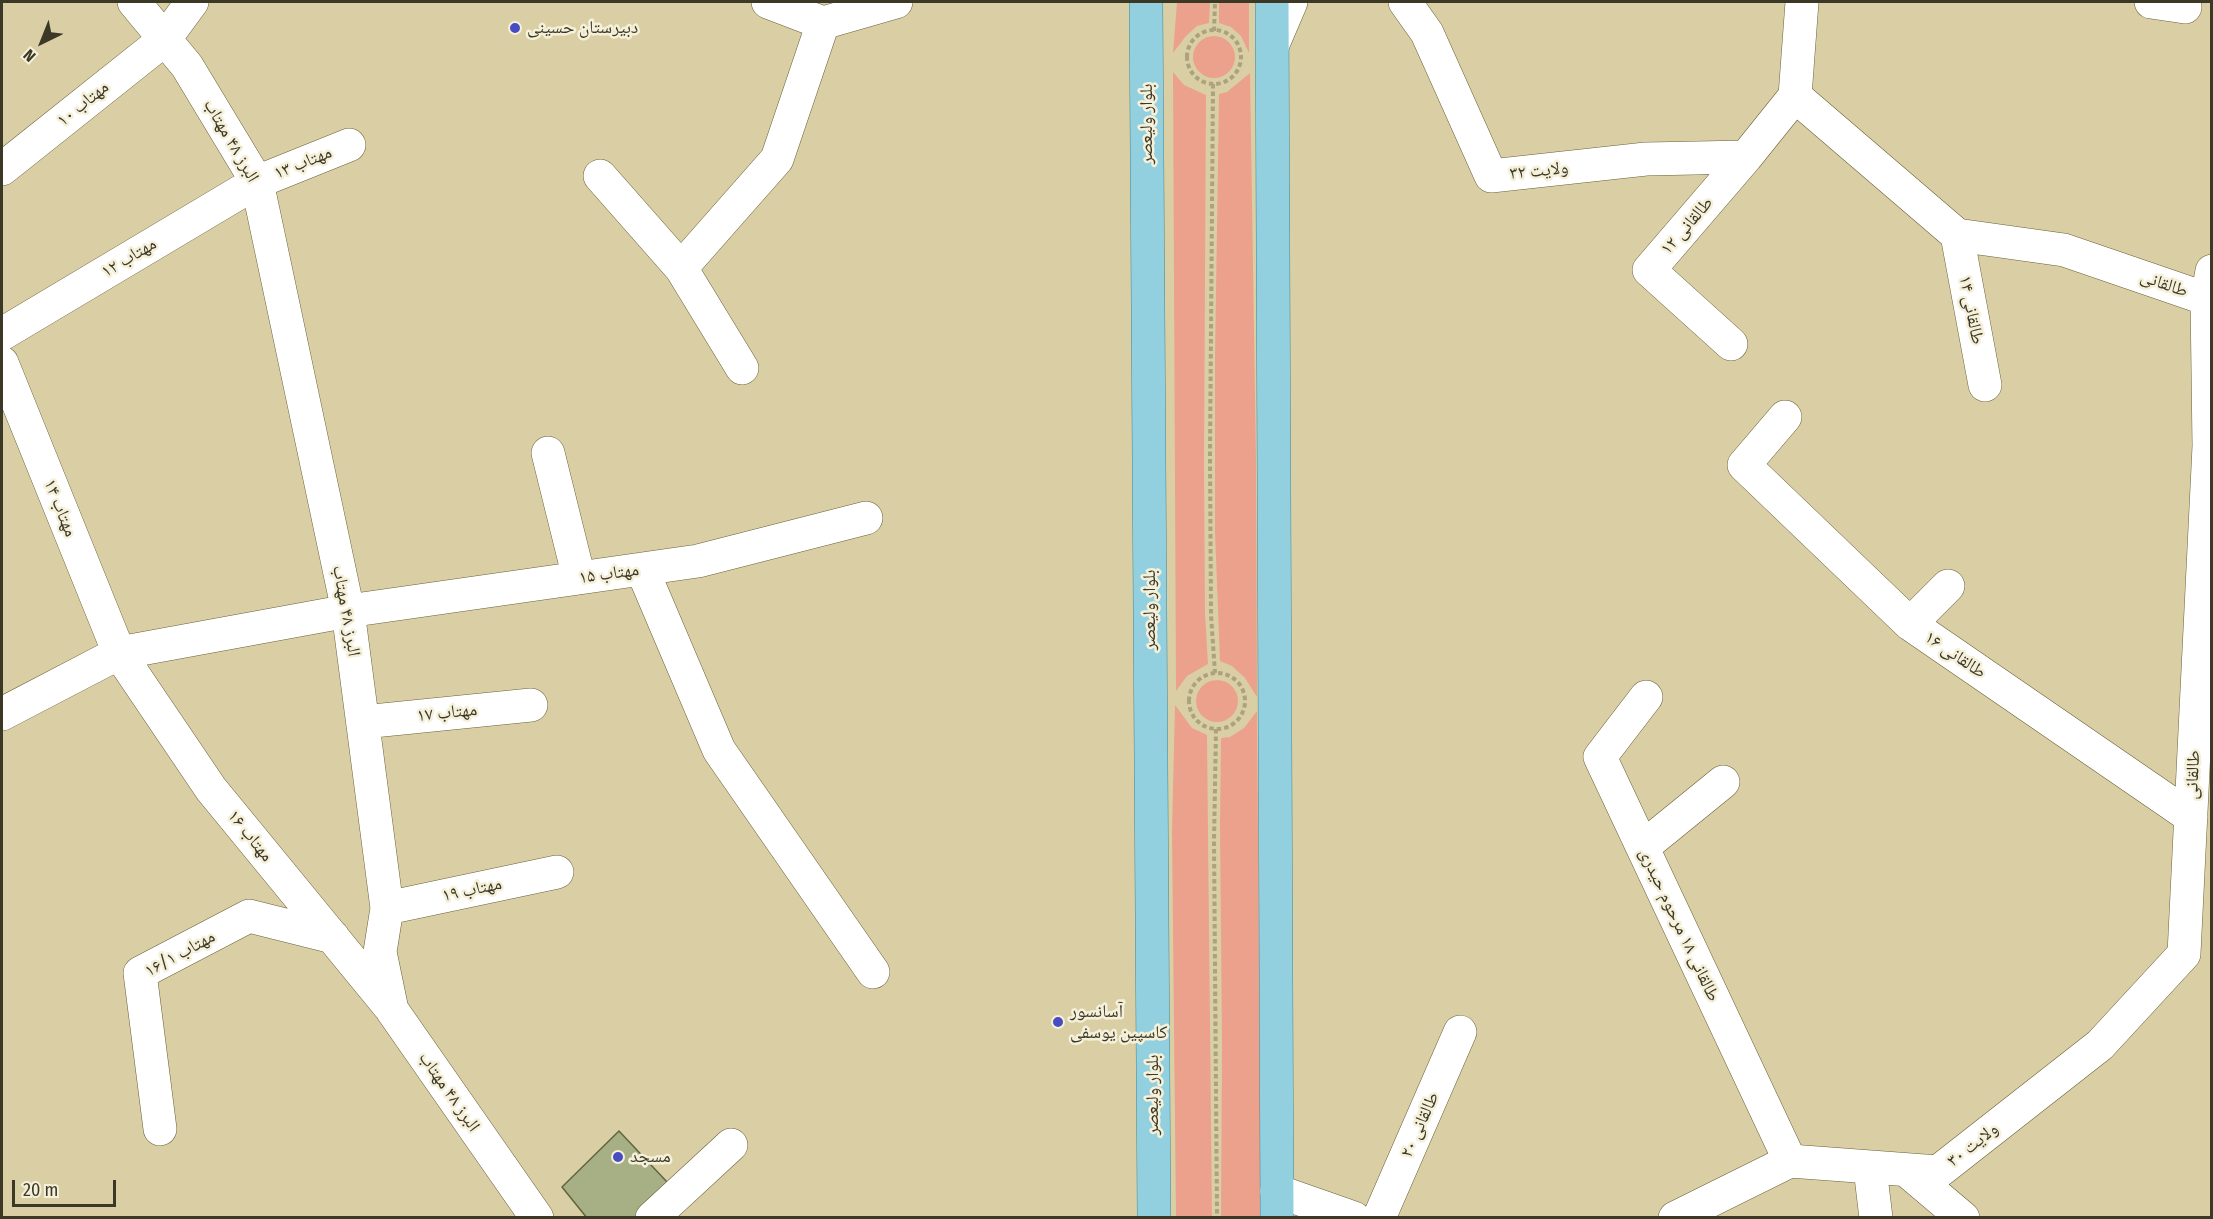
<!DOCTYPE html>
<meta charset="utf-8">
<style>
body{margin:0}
#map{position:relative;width:2213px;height:1219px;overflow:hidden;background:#dacfa4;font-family:"Fira Sans Condensed",sans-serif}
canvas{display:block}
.frame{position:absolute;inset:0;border:3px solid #3c3826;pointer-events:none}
.north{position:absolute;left:12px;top:12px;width:60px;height:60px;-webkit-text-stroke:4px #f5f0da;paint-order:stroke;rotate:223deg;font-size:16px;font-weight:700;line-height:24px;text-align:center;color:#3c3826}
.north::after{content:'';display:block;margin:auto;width:21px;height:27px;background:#3c3826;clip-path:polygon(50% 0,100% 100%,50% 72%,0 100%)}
.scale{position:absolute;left:12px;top:1180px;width:104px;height:27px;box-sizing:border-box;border:3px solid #3c3826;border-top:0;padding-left:8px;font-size:18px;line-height:21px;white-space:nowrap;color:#3c3826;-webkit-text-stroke:4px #f5f0da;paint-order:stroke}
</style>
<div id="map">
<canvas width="2213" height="1219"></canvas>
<div class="frame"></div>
<div class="north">N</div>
<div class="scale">20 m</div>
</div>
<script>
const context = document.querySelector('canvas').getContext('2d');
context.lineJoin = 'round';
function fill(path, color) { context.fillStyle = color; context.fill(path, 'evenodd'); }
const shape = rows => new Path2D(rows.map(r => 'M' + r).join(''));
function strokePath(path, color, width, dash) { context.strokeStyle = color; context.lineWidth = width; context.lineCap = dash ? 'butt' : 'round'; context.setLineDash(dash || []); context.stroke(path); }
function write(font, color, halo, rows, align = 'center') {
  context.font = font + ' "Fira Sans Condensed","Noto Naskh Arabic",sans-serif'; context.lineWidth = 5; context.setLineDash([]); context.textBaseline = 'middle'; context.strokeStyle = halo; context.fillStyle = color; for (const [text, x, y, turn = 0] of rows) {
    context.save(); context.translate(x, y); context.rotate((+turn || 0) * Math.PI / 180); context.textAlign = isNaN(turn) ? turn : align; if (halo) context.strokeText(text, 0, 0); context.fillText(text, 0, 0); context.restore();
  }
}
fill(shape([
 [1177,2,1210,2,1209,23,1197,26,1186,36,1173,53],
 [1219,2,1249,2,1249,53,1241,36,1231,27,1219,23],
 '1193 57a21 21 0 1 1 42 0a21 21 0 1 1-42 0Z',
 [1173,72,1184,85,1206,95,1204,463,1205,614,1208,664,1187,676,1176,691],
 [1250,73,1256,461,1257,697,1245,678,1232,666,1220,661,1215,533,1215,358,1219,94,1227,92],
 '1196 701a21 21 0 1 1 42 0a21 21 0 1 1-42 0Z',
 [1175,705,1192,728,1207,735,1212,1217,1176,1217,1172,833],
 [1257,711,1261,1217,1221,1218,1222,1042,1220,825,1221,738,1230,737,1244,728]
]), '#eca18d');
const building = shape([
 [619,1131,668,1183,634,1218,587,1218,562,1187,619,1131]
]);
fill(building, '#a7af84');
strokePath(building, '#5f653e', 1.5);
const minor = shape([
 [134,2,187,66,257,182,348,611,387,908,380,952,392,1010,537,1218],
 [768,2,823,23,896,2],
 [1405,2,1427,33,1491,176,1646,159,1746,157],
 [1802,2,1795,96,1957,235,2064,250,2207,299,2209,446,2184,954],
 [2151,2,2185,7],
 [1273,44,1291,2],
 [2,169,164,40,192,2],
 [600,176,681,268],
 [1957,235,1985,385],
 [2207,299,2212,271],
 [2,334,257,182,349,145],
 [1731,344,1649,270,1746,157,1795,96],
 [2,363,119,653,348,611,698,561,866,518],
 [742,368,681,268,777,159,823,23],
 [1785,417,1744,465,1910,624,2191,817],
 [548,453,579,578],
 [642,569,719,750,873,972],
 [1910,624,1948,586],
 [1646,697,1600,757,1790,1161],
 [2,714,119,653,211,789,389,1006],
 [363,722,531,705],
 [1643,847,1723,782],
 [387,908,557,872],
 [160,1129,140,973,249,916,333,937],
 [1870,1168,1876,1218],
 [1906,1170,1963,1218],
 [1277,1191,1354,1218],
 [652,1218,731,1145],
 [1379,1218,1460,1032],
 [1675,1218,1790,1161,1938,1172,2100,1045,2184,954]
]);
const major = shape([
 [1146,2,1154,1218],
 [1272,2,1277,1218]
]);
strokePath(minor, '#696038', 34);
strokePath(major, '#458791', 34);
strokePath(shape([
 '1187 57a27 27 0 1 1 54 0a27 27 0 1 1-54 0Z',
 [1214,31,1215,2],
 [1213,84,1210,454,1211,615,1215,673],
 '1189 701a28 28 0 1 1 56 0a28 28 0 1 1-56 0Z',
 [1216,729,1214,842,1217,1218]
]), '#aba27e', 4, [4.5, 3]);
strokePath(minor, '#fff', 33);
strokePath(major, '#92d0df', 33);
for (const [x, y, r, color] of [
 [515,28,6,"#484cc2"],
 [1058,1022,6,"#484cc2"],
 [618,1157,6,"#484cc2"]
]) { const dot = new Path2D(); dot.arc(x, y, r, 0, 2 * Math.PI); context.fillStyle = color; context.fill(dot); strokePath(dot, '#f5f0da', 2); }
write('18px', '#3c3826', '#f5f0da', [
 ["دبیرستان حسینی",527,28],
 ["آسانسور",1070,1012],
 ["کاسپین یوسفی",1070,1033],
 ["مسجد",630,1157]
], 'left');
write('18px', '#3c3826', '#f5f0da', [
 ["مهتاب ۱۰",83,104,-39],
 ["بلوار ولیعصر",1147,124,-90],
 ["البرز ۴۸ مهتاب",231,141,60],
 ["مهتاب ۱۳",303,163,-22],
 ["ولایت ۳۲",1539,171,-6],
 ["طالقانی ۱۲",1687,226,-49],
 ["مهتاب ۱۲",129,258,-31],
 ["طالقانی",2164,284,19],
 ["طالقانی ۱۴",1971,310,79],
 ["مهتاب ۱۴",60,508,68],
 ["مهتاب ۱۵",609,574,-8],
 ["بلوار ولیعصر",1150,610,-90],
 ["البرز ۴۸ مهتاب",346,611,80],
 ["طالقانی ۱۶",1955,655,34],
 ["مهتاب ۱۷",447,713,-6],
 ["طالقانی",2193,775,-87],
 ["مهتاب ۱۶",250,836,51],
 ["مهتاب ۱۹",472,890,-12],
 ["طالقانی ۱۸ مرحوم حیدری",1679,925,65],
 ["مهتاب ۱۶/۱",180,954,-29],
 ["البرز ۴۸ مهتاب",449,1092,55],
 ["بلوار ولیعصر",1153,1095,-90],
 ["طالقانی ۲۰",1420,1125,-66],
 ["ولایت ۳۰",1973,1145,-38]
]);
</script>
